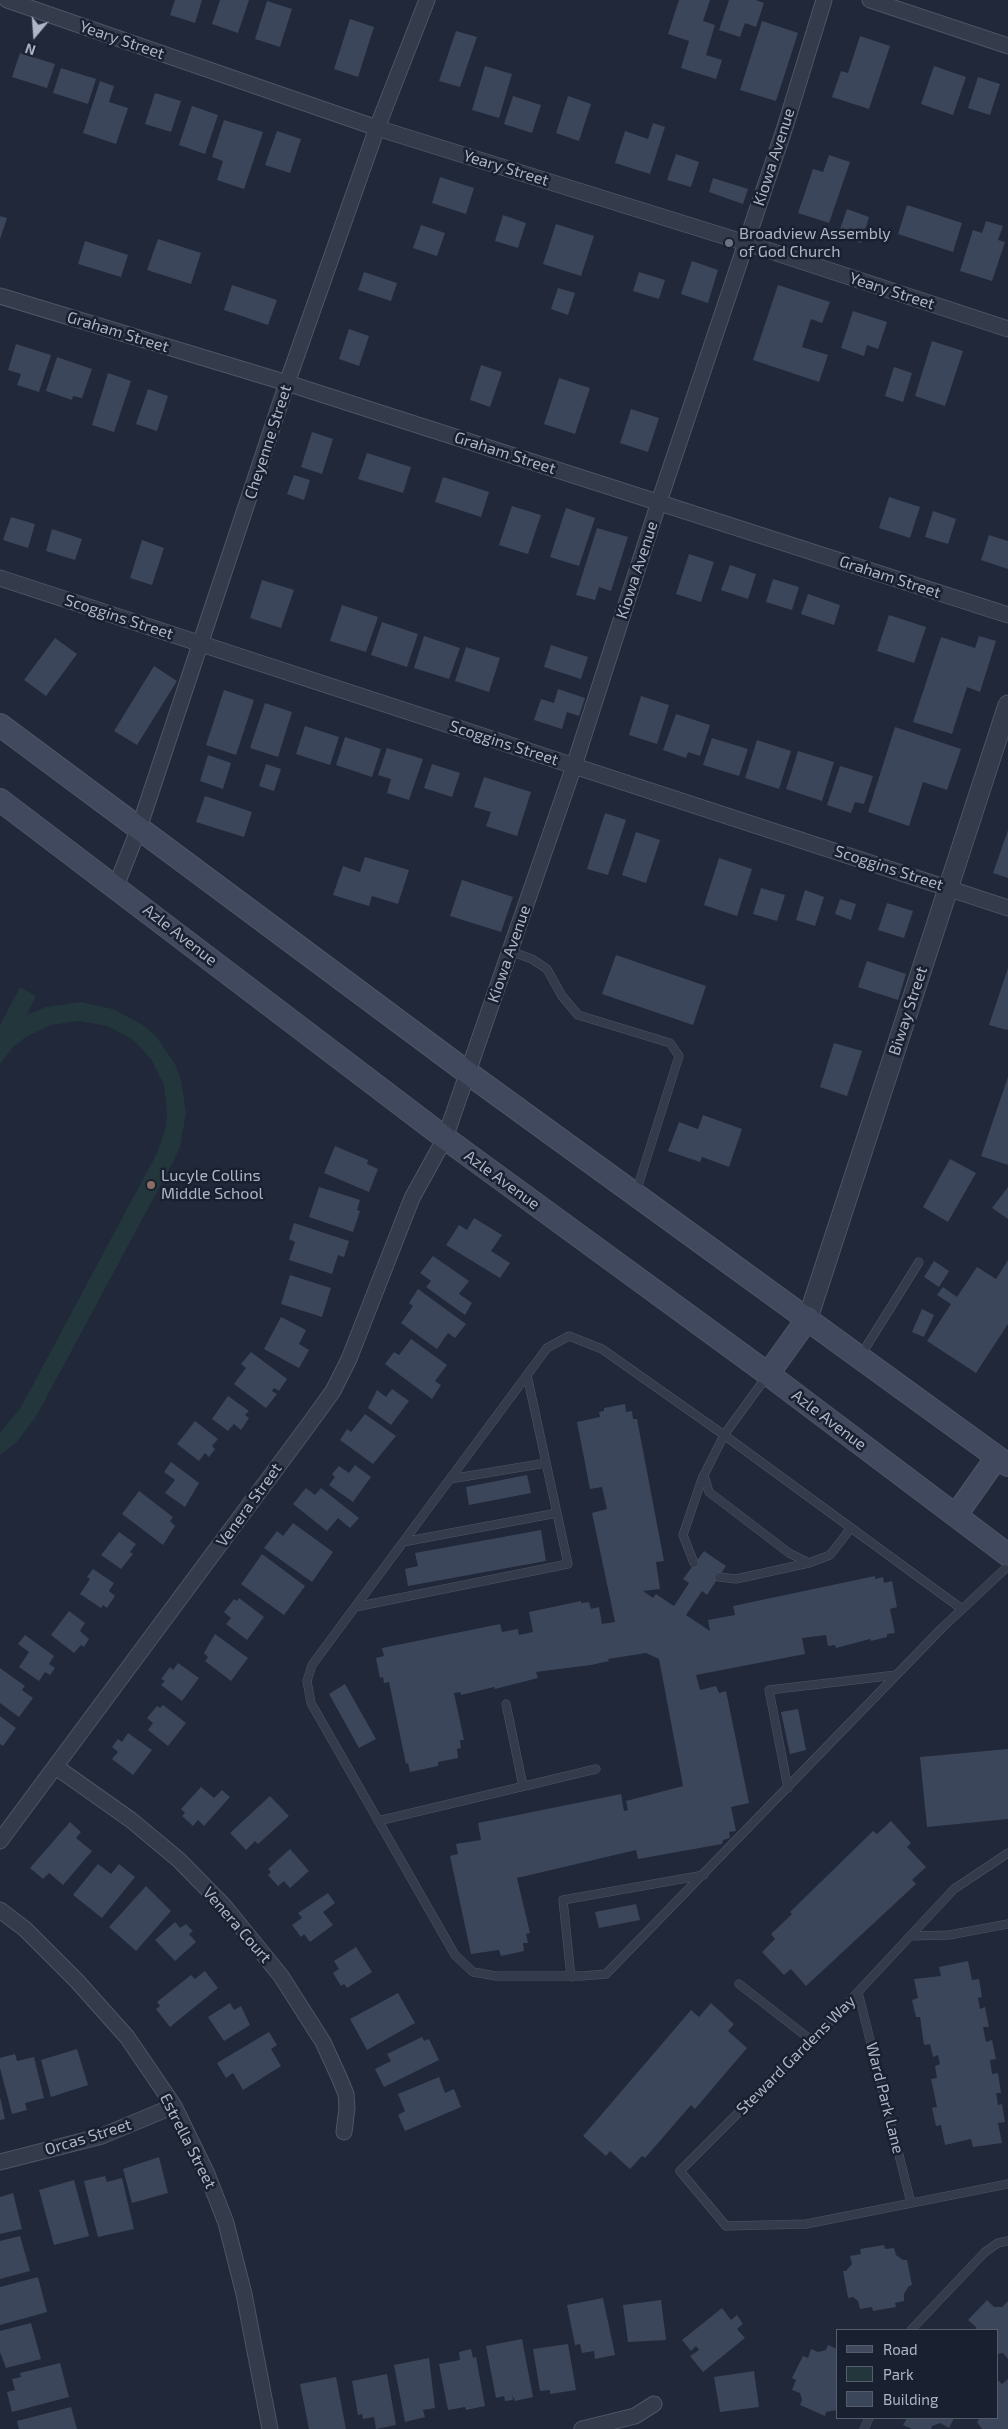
<!DOCTYPE html>
<style>
body{margin:0}
#map{position:relative;width:1008px;height:2429px;overflow:hidden;background:#20283a;font-family:"Exo 2",sans-serif}
canvas{display:block}
.legend{position:absolute;left:836px;top:2329px;width:162px;height:90px;box-sizing:border-box;background:#19202f;border:1px solid #555c6c;margin:0;padding:6px 9px;list-style:none;font-size:15px;color:#aeb5c7}
.legend li{display:flex;align-items:center;gap:10px;height:25px}
.legend b{width:25px;border:1px solid #555c6c}
.north{position:absolute;left:10px;top:10px;width:50px;height:50px;-webkit-text-stroke:4px #19202f;paint-order:stroke;rotate:198deg;font-size:14px;font-weight:700;line-height:20px;text-align:center;color:#aeb5c7}
.north::after{content:'';display:block;margin:auto;width:18px;height:22px;background:#aeb5c7;clip-path:polygon(50% 0,100% 100%,50% 72%,0 100%)}
</style>
<div id="map">
<canvas width="1008" height="2429"></canvas>
<ul class="legend">
<li><b style="height:6px;background:#41495e"></b>Road</li>
<li><b style="height:14px;background:#22363b"></b>Park</li>
<li><b style="height:14px;background:#3c465a"></b>Building</li>
</ul>
<div class="north">N</div>
</div>
<script>
const context = document.querySelector('canvas').getContext('2d');
context.lineJoin = 'round';
function fill(path, color) { context.fillStyle = color; context.fill(path, 'evenodd'); }
const shape = rows => new Path2D(rows.map(r => 'M' + r).join(''));
function strokePath(path, color, width, dash) { context.strokeStyle = color; context.lineWidth = width; context.lineCap = dash ? 'butt' : 'round'; context.setLineDash(dash || []); context.stroke(path); }
function write(font, color, halo, rows, align = 'center') {
  context.font = font + ' "Exo 2",sans-serif'; context.lineWidth = 5; context.setLineDash([]); context.textBaseline = 'middle'; context.strokeStyle = halo; context.fillStyle = color; for (const [text, x, y, turn = 0] of rows) {
    context.save(); context.translate(x, y); context.rotate((+turn || 0) * Math.PI / 180); context.textAlign = isNaN(turn) ? turn : align; if (halo) context.strokeText(text, 0, 0); context.fillText(text, 0, 0); context.restore();
  }
}
fill(shape([
 [20,987,36,996,27,1015,46,1007,80,1002,113,1009,143,1025,156,1036,175,1064,181,1080,186,1113,180,1147,173,1162,37,1415,17,1442,0,1455,0,1433,21,1407,157,1153,166,1127,167,1113,164,1085,151,1059,132,1039,107,1026,79,1021,51,1025,26,1037,14,1046,0,1064,0,1025]
]), '#22363b');
fill(shape([
 [175,0,202,0,195,23,170,15],
 [220,0,249,0,238,33,212,24],
 [679,0,710,0,703,21,715,25,706,55,722,60,716,79,681,68,689,41,668,34],
 [729,0,756,0,764,3,756,27,745,23,740,37,719,30],
 [267,1,292,9,280,47,255,39],
 [350,19,374,27,358,77,334,69],
 [762,21,798,33,776,101,740,90],
 [456,31,477,37,460,87,439,81],
 [860,36,890,46,869,109,832,97,841,71,848,73],
 [20,53,55,64,47,88,12,77],
 [485,66,512,74,499,118,472,110],
 [934,66,966,77,953,115,921,104],
 [61,68,96,79,88,104,53,93],
 [978,77,1000,84,990,115,968,108],
 [100,81,114,86,109,102,128,108,116,144,83,133],
 [155,93,181,101,171,132,145,124],
 [513,96,541,105,532,133,504,124],
 [568,96,591,104,579,141,556,133],
 [192,106,218,115,205,154,179,145],
 [224,120,263,132,244,189,217,180,223,161,212,157],
 [653,123,665,127,650,174,615,163,625,131,648,139],
 [277,131,301,139,290,173,265,165],
 [676,154,699,162,691,187,667,180],
 [829,155,850,162,829,223,798,213,813,169,823,172],
 [440,177,474,188,466,214,432,203],
 [713,178,748,189,743,204,709,192],
 [907,205,962,223,953,252,898,234],
 [847,209,869,217,861,243,838,235],
 [503,215,526,223,518,248,495,241],
 [0,216,7,218,0,239],
 [986,221,1003,226,998,240,1005,242,992,281,960,271,973,230,982,233],
 [556,224,594,236,581,276,543,264],
 [421,225,445,233,437,256,413,248],
 [158,239,201,253,191,284,147,270],
 [85,241,128,255,121,277,78,264],
 [692,261,718,270,708,303,681,294],
 [364,272,397,283,391,301,358,290],
 [639,272,665,280,659,299,633,291],
 [232,285,277,300,268,325,224,310],
 [778,285,830,302,822,323,811,319,802,347,828,355,819,382,753,360],
 [558,288,575,293,568,315,551,309],
 [853,311,887,322,878,349,867,345,864,356,841,348],
 [349,329,369,336,359,366,339,359],
 [932,341,963,351,945,406,915,396],
 [16,344,51,355,39,392,17,385,21,374,8,370],
 [57,357,92,369,82,398,73,396,72,400,46,391],
 [481,365,502,372,490,407,470,400],
 [894,367,912,373,903,402,885,396],
 [108,373,131,381,114,432,92,425],
 [559,378,590,388,575,434,544,424],
 [148,389,168,396,157,431,136,424],
 [631,409,659,418,648,452,620,443],
 [312,432,333,439,322,474,301,467],
 [367,453,411,467,403,493,358,479],
 [294,475,310,480,304,500,287,494],
 [443,477,489,492,481,517,435,502],
 [889,497,920,507,910,538,879,528],
 [512,506,541,515,528,554,499,545],
 [566,508,595,518,579,566,550,557],
 [933,511,956,519,948,544,925,537],
 [11,517,35,524,28,548,3,540],
 [597,528,628,537,611,591,599,587,595,600,576,595],
 [52,529,82,539,75,560,46,551],
 [989,535,1008,541,1008,569,981,560],
 [142,540,164,548,152,585,130,578],
 [689,554,714,562,701,602,676,594],
 [730,565,756,574,748,599,721,590],
 [773,579,799,587,792,610,766,602],
 [262,580,294,590,281,628,250,618],
 [808,594,840,605,834,625,801,614],
 [342,605,378,617,366,652,330,641],
 [889,615,926,627,914,663,877,651],
 [382,622,418,634,407,667,371,655],
 [424,636,460,648,449,679,414,668],
 [979,636,996,641,980,692,967,687,952,734,913,722,941,637,975,648],
 [55,638,77,654,46,696,24,680],
 [551,645,588,657,581,679,544,667],
 [466,647,500,658,489,692,455,681],
 [154,666,177,681,137,745,114,731],
 [558,689,585,698,579,716,567,712,562,729,534,720,541,699,554,703],
 [224,690,254,700,236,755,206,745],
 [641,696,669,705,657,744,629,735],
 [265,703,292,712,278,757,250,748],
 [676,714,710,725,700,756,688,752,686,758,663,750],
 [305,726,339,737,330,765,296,754],
 [895,727,961,749,947,790,923,782,909,826,868,812],
 [345,737,381,749,372,777,336,765],
 [712,738,748,749,739,776,703,765],
 [757,740,791,751,779,789,745,778],
 [387,748,423,759,409,800,387,793,391,779,378,775],
 [798,751,834,762,822,801,786,789],
 [208,755,231,763,223,789,200,781],
 [266,764,281,769,274,791,259,786],
 [432,764,460,773,452,797,424,788],
 [840,766,873,776,864,804,855,802,851,813,827,805],
 [484,777,531,792,517,836,486,826,491,812,474,807],
 [205,796,252,812,244,837,196,822],
 [605,813,626,820,608,875,587,869],
 [1008,830,1008,878,993,873],
 [636,832,660,840,646,883,622,875],
 [365,857,409,870,398,904,372,896,369,906,333,895,343,866,360,872],
 [719,858,752,869,737,916,704,905],
 [462,880,513,897,501,932,450,916],
 [761,888,785,895,777,921,753,914],
 [805,890,824,897,815,926,796,920],
 [840,899,856,904,851,920,835,914],
 [887,903,913,911,904,938,878,930],
 [616,955,706,986,693,1025,602,994],
 [867,961,906,974,898,1000,858,987],
 [1008,968,1008,1029,1007,1030,989,1025],
 [834,1043,862,1051,847,1096,820,1087],
 [1008,1077,1008,1165,981,1156],
 [703,1115,742,1129,729,1167,702,1157,700,1162,668,1151,679,1122,698,1129],
 [335,1146,368,1160,367,1164,378,1169,369,1192,324,1173],
 [950,1159,976,1173,948,1222,923,1207],
 [319,1187,360,1200,357,1210,360,1211,353,1232,309,1217],
 [1008,1187,1008,1219,992,1208],
 [474,1218,502,1235,491,1251,510,1263,500,1278,446,1245,459,1225,467,1230],
 [294,1223,349,1241,344,1257,338,1255,332,1274,289,1260,295,1242,289,1239],
 [433,1256,469,1281,459,1294,472,1303,465,1315,426,1287,431,1281,420,1273],
 [1008,1260,1008,1324,976,1373,927,1341,951,1304,937,1295,943,1287,957,1297,977,1267,996,1279],
 [934,1261,949,1271,939,1287,924,1277],
 [290,1275,331,1288,322,1317,281,1304],
 [418,1289,466,1324,455,1338,448,1333,437,1349,401,1323,413,1306,409,1303],
 [922,1309,934,1315,924,1337,912,1332],
 [281,1317,306,1330,299,1344,309,1350,299,1368,264,1349],
 [411,1339,447,1365,435,1381,441,1385,432,1399,385,1364,394,1352,399,1355],
 [251,1352,287,1379,279,1391,274,1388,272,1391,277,1394,266,1408,234,1384,246,1368,241,1364],
 [392,1389,409,1401,391,1425,368,1408,377,1390,386,1397],
 [228,1396,249,1411,245,1415,249,1418,241,1430,234,1424,228,1431,212,1419],
 [625,1404,626,1412,632,1411,633,1419,637,1419,664,1561,656,1562,660,1589,643,1591,653,1598,656,1594,674,1606,689,1583,683,1579,704,1551,726,1566,707,1595,702,1591,686,1615,710,1631,708,1620,735,1615,733,1606,875,1576,875,1579,883,1577,884,1583,892,1581,897,1607,890,1609,895,1633,887,1634,887,1637,871,1641,870,1639,836,1648,835,1645,828,1646,826,1635,802,1638,805,1654,696,1675,700,1690,716,1686,719,1693,726,1691,749,1803,731,1807,736,1831,729,1832,730,1838,723,1840,722,1844,638,1859,636,1850,517,1878,530,1933,526,1934,528,1943,523,1943,524,1951,501,1956,499,1950,471,1954,450,1856,458,1854,456,1844,481,1840,478,1823,621,1794,624,1811,628,1810,626,1801,683,1786,659,1659,646,1653,608,1659,609,1661,591,1665,536,1672,538,1678,495,1689,494,1687,461,1695,460,1692,454,1693,464,1740,460,1740,461,1748,457,1749,458,1758,438,1762,438,1766,410,1772,408,1763,406,1764,389,1682,384,1683,383,1677,380,1678,376,1658,384,1656,382,1648,500,1624,502,1632,518,1629,519,1635,533,1632,529,1612,581,1601,581,1603,589,1602,591,1609,599,1607,602,1624,615,1622,592,1513,607,1509,602,1487,590,1489,577,1422,600,1417,599,1412,604,1411,604,1408],
 [365,1414,396,1436,373,1464,340,1440,347,1429,351,1432],
 [195,1421,218,1439,212,1446,215,1449,209,1457,205,1453,199,1461,177,1444],
 [171,1462,199,1483,185,1507,165,1493,175,1480,164,1472],
 [355,1465,371,1477,353,1502,329,1485,335,1477,332,1474,339,1466,349,1473],
 [527,1475,531,1493,469,1505,466,1487],
 [306,1488,315,1495,321,1488,359,1518,350,1528,338,1518,327,1531,293,1504],
 [139,1491,173,1517,170,1521,175,1526,163,1545,122,1514],
 [293,1523,333,1552,312,1582,264,1548,277,1531,283,1536],
 [541,1530,546,1561,408,1586,405,1569,418,1566,415,1553],
 [119,1532,136,1544,130,1552,133,1554,121,1569,101,1555],
 [262,1554,305,1586,284,1615,241,1584],
 [93,1569,114,1583,109,1591,115,1596,107,1608,103,1605,101,1608,80,1594,90,1579,87,1577],
 [239,1598,264,1617,247,1640,226,1624,231,1618,224,1612,234,1599,237,1601],
 [69,1611,85,1623,80,1631,89,1639,84,1647,81,1645,74,1653,51,1635],
 [215,1634,248,1658,231,1681,205,1661,208,1657,204,1653],
 [25,1635,54,1656,49,1664,55,1668,50,1675,45,1672,39,1681,19,1667,29,1652,18,1644],
 [178,1663,199,1678,182,1701,161,1685,165,1681,161,1679,170,1667,173,1670],
 [0,1668,25,1686,22,1690,33,1698,19,1717,0,1703],
 [345,1684,376,1739,359,1748,329,1694],
 [163,1705,186,1723,168,1746,148,1730,153,1723,147,1718,157,1706,160,1708],
 [798,1709,806,1750,790,1754,781,1712],
 [0,1716,16,1728,3,1746,0,1744],
 [128,1733,152,1750,133,1775,112,1759,118,1752,112,1747,118,1739,122,1742],
 [1008,1749,1008,1819,927,1827,920,1757],
 [201,1787,214,1798,222,1790,230,1797,204,1826,198,1820,193,1826,182,1816,185,1813,181,1809],
 [270,1796,289,1816,258,1844,255,1841,246,1850,230,1833],
 [891,1821,911,1843,907,1847,926,1867,912,1880,916,1884,806,1986,791,1969,784,1975,762,1952,775,1939,771,1934,792,1914,790,1912,873,1831,877,1834],
 [70,1822,81,1832,76,1838,92,1851,63,1885,49,1873,43,1879,30,1868],
 [290,1849,309,1871,290,1888,284,1881,278,1886,268,1875,271,1872,268,1869],
 [98,1864,111,1874,119,1864,135,1877,102,1918,73,1895],
 [146,1886,171,1911,136,1951,109,1927],
 [328,1893,335,1903,323,1912,333,1925,310,1942,304,1934,301,1937,292,1925,302,1918,298,1913],
 [636,1904,640,1920,599,1928,595,1912],
 [175,1922,180,1928,186,1924,193,1931,189,1934,196,1942,175,1961,155,1940],
 [356,1947,372,1972,347,1988,344,1984,341,1986,333,1973,339,1969,334,1961],
 [968,1961,972,1980,979,1979,982,1997,978,1998,980,2009,985,2007,989,2027,983,2027,986,2042,992,2040,996,2059,990,2060,992,2074,998,2073,1001,2093,996,2093,998,2105,1002,2104,1005,2122,998,2123,1002,2143,973,2147,971,2139,945,2145,941,2125,936,2126,932,2108,937,2107,931,2079,937,2078,935,2066,940,2064,938,2055,933,2057,930,2044,924,2045,920,2017,916,2017,912,2000,918,1998,914,1979,941,1976,939,1967],
 [205,1971,218,1988,170,2027,156,2009,160,2006,157,2002,191,1975,195,1979],
 [398,1993,415,2023,367,2050,350,2019],
 [230,2003,234,2010,241,2006,250,2025,224,2041,208,2017],
 [711,2003,734,2024,728,2031,747,2048,695,2109,691,2105,645,2158,642,2156,630,2169,610,2151,606,2156,583,2136,691,2010,699,2017],
 [269,2032,277,2045,271,2049,281,2066,243,2090,233,2073,226,2078,217,2063],
 [422,2037,424,2041,429,2039,439,2060,384,2087,375,2069,391,2061,387,2054],
 [77,2049,88,2085,51,2097,41,2060],
 [15,2054,17,2061,34,2057,44,2098,25,2103,27,2110,12,2114,0,2068,0,2058],
 [439,2077,445,2093,454,2089,461,2107,405,2131,398,2115,405,2111,398,2094],
 [0,2097,5,2119,0,2120],
 [159,2157,168,2193,132,2203,123,2169],
 [105,2176,107,2182,122,2178,134,2229,98,2237,84,2181],
 [74,2180,89,2236,54,2245,39,2190],
 [13,2193,22,2229,0,2234,0,2197],
 [20,2236,30,2271,0,2279,0,2241],
 [884,2245,885,2249,894,2248,896,2255,903,2260,907,2260,912,2285,909,2286,904,2294,904,2301,895,2303,896,2307,873,2311,872,2307,860,2309,858,2301,853,2297,848,2298,843,2271,846,2271,852,2264,850,2256,861,2254,860,2249],
 [38,2277,47,2312,0,2325,0,2287],
 [603,2298,615,2355,595,2359,594,2351,582,2353,580,2344,575,2345,567,2305],
 [661,2300,666,2340,628,2342,623,2305],
 [987,2300,994,2307,1002,2307,1008,2301,1008,2359,1003,2353,997,2354,997,2330,976,2330,976,2327,968,2320],
 [722,2308,731,2320,737,2315,743,2324,737,2329,745,2338,703,2372,690,2356,699,2350,696,2346,691,2351,682,2340],
 [31,2323,41,2359,6,2368,0,2352,0,2331],
 [522,2339,533,2397,515,2401,512,2395,513,2400,505,2401,504,2396,496,2398,486,2346],
 [568,2344,576,2390,550,2394,550,2390,540,2391,533,2349],
 [828,2345,837,2349,837,2410,826,2412,825,2416,800,2405,802,2400,800,2393,792,2390,796,2380,792,2378,803,2356,808,2358,811,2349,818,2352,826,2350],
 [471,2349,473,2358,476,2357,485,2406,466,2410,465,2407,448,2410,439,2364,460,2360,459,2352],
 [429,2358,435,2408,423,2410,425,2417,405,2422,394,2365],
 [60,2363,69,2397,12,2412,7,2392,15,2390,12,2379,21,2377,20,2373],
 [754,2371,759,2407,720,2412,714,2377],
 [387,2374,396,2425,376,2429,374,2417,363,2419,362,2414,358,2415,352,2381],
 [336,2377,346,2429,309,2429,300,2384],
 [1008,2379,1008,2429,982,2429,977,2422,980,2418,997,2418,997,2382,999,2381,1002,2384],
 [71,2407,77,2429,19,2429,17,2421],
 [907,2418,954,2418,949,2428,940,2423,932,2426,931,2429,912,2429,903,2425]
]), '#3c465a');
const service = shape([
 [510,951,532,959,547,969,562,996,578,1015,670,1043,679,1056,636,1192],
 [861,1355,919,1262],
 [767,1376,724,1435,602,1349,569,1336,547,1348,312,1665,307,1681,311,1703,455,1955,473,1972,496,1976,582,1976,606,1974,942,1628,1008,1566],
 [450,1479,546,1463],
 [851,1528,830,1555,809,1563,789,1553,709,1492,704,1475,724,1435,962,1609],
 [403,1542,557,1513],
 [694,1563,683,1535,703,1476],
 [719,1577,736,1579,809,1563],
 [355,1607,568,1564,527,1375],
 [506,1704,523,1786],
 [788,1788,769,1690,896,1675],
 [378,1821,596,1769],
 [1008,1853,954,1889,842,2009,680,2171,726,2226,806,2224,1008,2184],
 [911,1936,949,1935,1008,1924],
 [571,1977,563,1900,704,1875],
 [739,1984,811,2040],
 [858,1992,911,2203],
 [911,2330,985,2252,998,2243,1008,2241],
 [864,2429,869,2418]
]);
const minor = shape([
 [7,0,377,128,746,243,1008,329],
 [870,0,1008,46],
 [0,296,287,383,1008,615],
 [0,578,1008,908],
 [116,886,139,828,287,383,377,128,427,0],
 [56,1767,131,1820,179,1860,225,1907,281,1976,323,2042,339,2077,346,2094,347,2108,344,2132],
 [0,1841,307,1427,333,1391,349,1359,412,1198,445,1138,574,766,659,502,785,127,824,0],
 [0,1910,25,1929,77,1981,127,2037,174,2106,207,2174,226,2223,244,2294,270,2429],
 [0,2162,102,2136,174,2106],
 [582,2429,635,2416,654,2404]
]);
const tertiary = shape([
 [808,1318,1008,705]
]);
const secondary = shape([
 [0,725,468,1073,1008,1465],
 [0,800,445,1138,768,1374,1008,1555],
 [768,1374,808,1318],
 [956,1515,997,1457]
]);
strokePath(service, '#4e5565', 9);
strokePath(minor, '#4e5565', 17);
strokePath(tertiary, '#4e5565', 21);
strokePath(secondary, '#4e5565', 24);
strokePath(service, '#343b4a', 8);
strokePath(minor, '#343b4a', 15);
strokePath(tertiary, '#343b4a', 19);
strokePath(secondary, '#41495e', 22);
for (const [x, y, r, color] of [
 [729,243,5,"#6b7280"],
 [151,1185,5,"#8d6e63"]
]) { const dot = new Path2D(); dot.arc(x, y, r, 0, 2 * Math.PI); context.fillStyle = color; context.fill(dot); strokePath(dot, '#19202f', 2); }
write('16px', '#aeb5c7', '#19202f', [
 ["Yeary Street",122,40,19],
 ["Kiowa Avenue",774,157,-72],
 ["Yeary Street",506,168,17],
 ["Yeary Street",892,291,18],
 ["Graham Street",118,332,17],
 ["Cheyenne Street",268,442,-72],
 ["Graham Street",505,453,18],
 ["Kiowa Avenue",637,570,-72],
 ["Graham Street",890,577,18],
 ["Scoggins Street",119,617,18],
 ["Scoggins Street",504,743,18],
 ["Scoggins Street",889,868,18],
 ["Azle Avenue",180,935,38],
 ["Kiowa Avenue",509,954,-71],
 ["Biway Street",908,1011,-72],
 ["Azle Avenue",502,1180,36],
 ["Azle Avenue",829,1420,37],
 ["Venera Street",249,1505,-54],
 ["Venera Court",237,1925,49],
 ["Steward Gardens Way",796,2055,-45],
 ["Ward Park Lane",885,2098,76],
 ["Orcas Street",88,2137,-17],
 ["Estrella Street",188,2141,63]
]);
write('16px', '#aeb5c7', '#19202f', [
 ["Broadview Assembly",739,234],
 ["of God Church",739,252],
 ["Lucyle Collins",161,1176],
 ["Middle School",161,1194]
], 'left');
</script>
